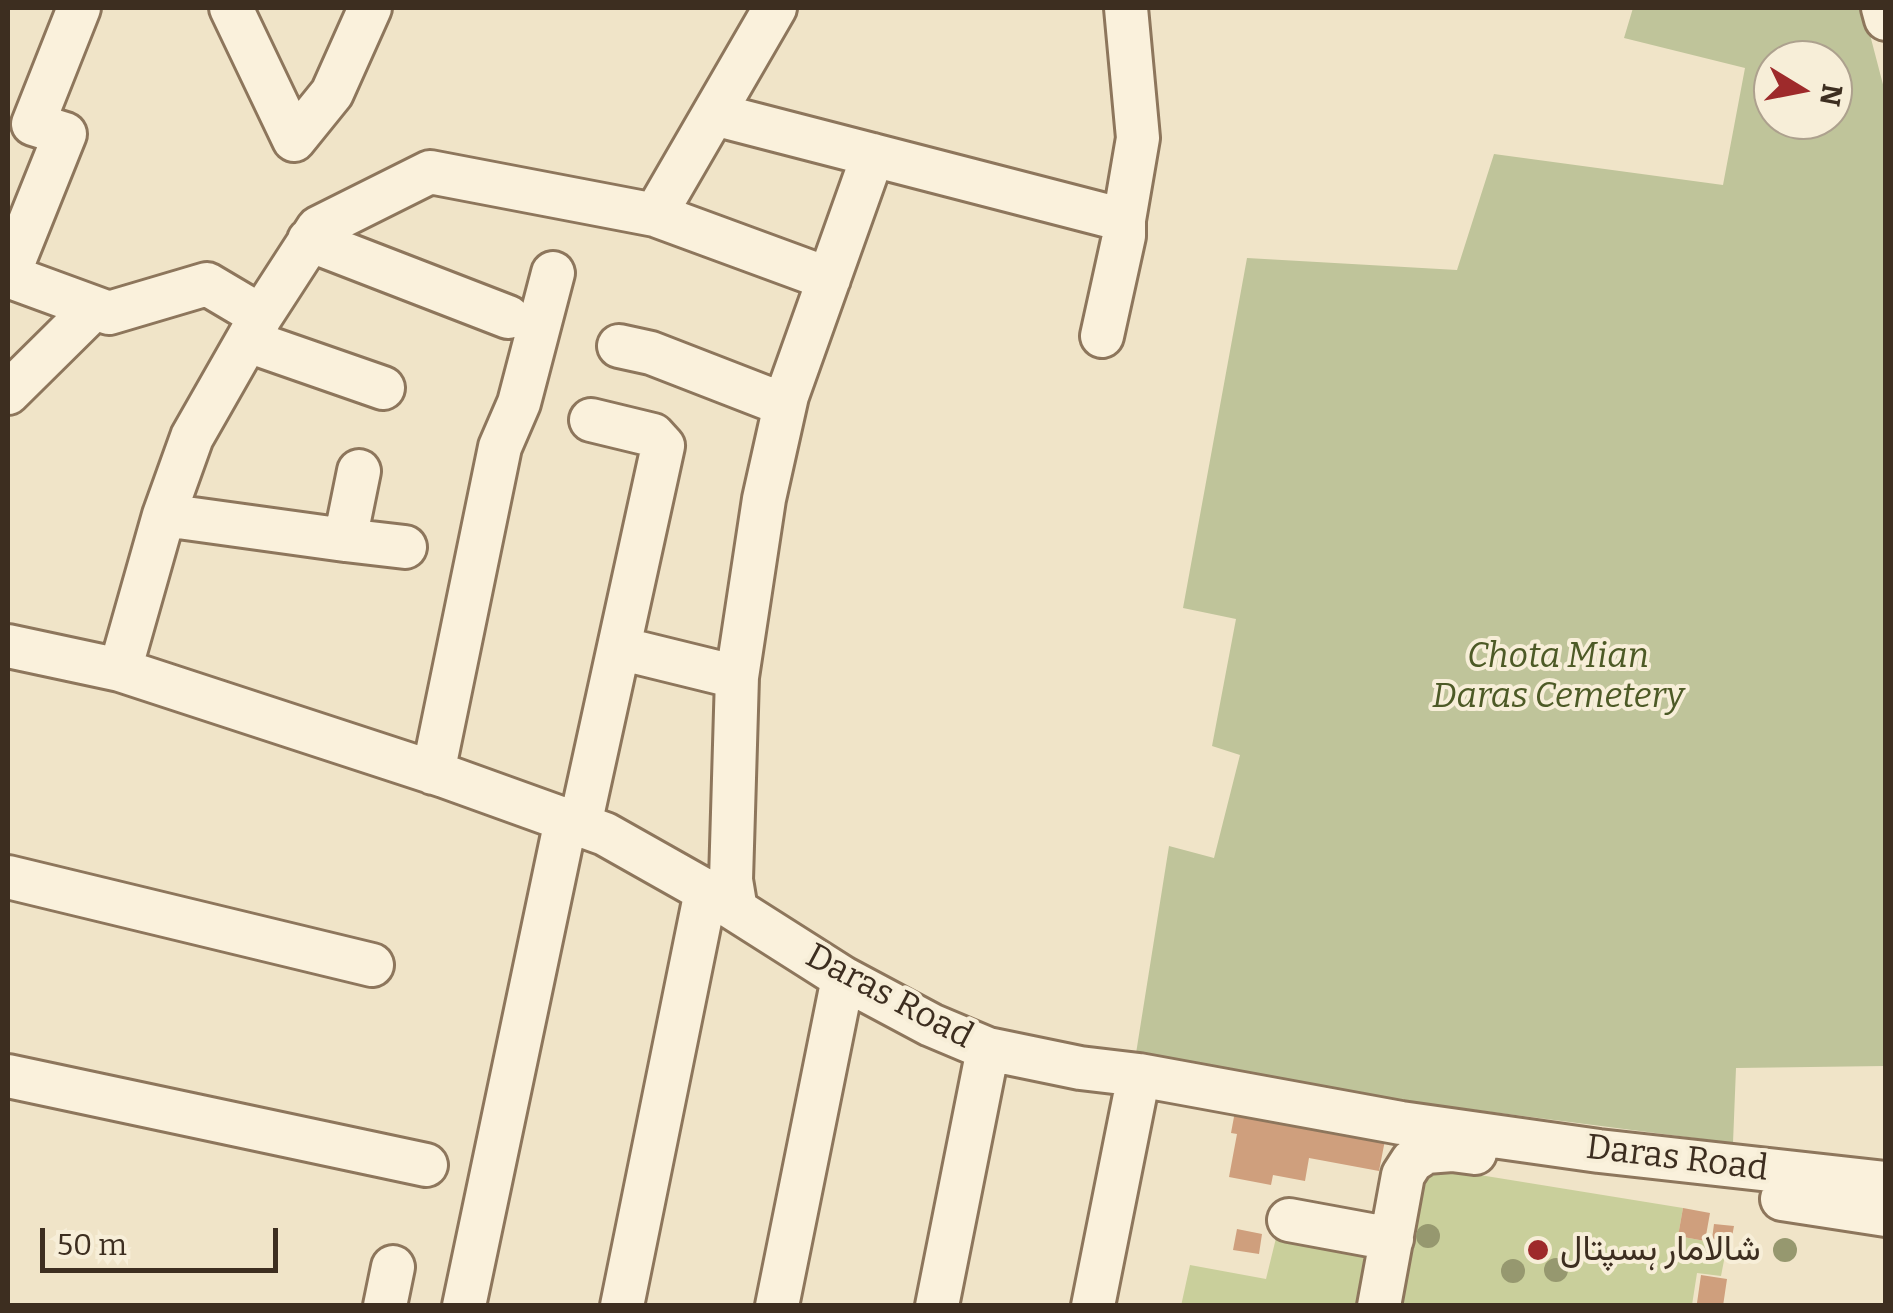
<!DOCTYPE html>
<meta charset="utf-8">
<style>
body{margin:0}
#map{position:relative;width:1893px;height:1313px;overflow:hidden;background:#f0e4c8;font-family:Bitter,serif}
canvas{display:block}
.frame{position:absolute;inset:0;border:10px solid #3d2e20;pointer-events:none}
.north{position:absolute;left:1753px;top:40px;width:100px;height:100px;box-sizing:border-box;background:#f7eed8;border:2px solid #ada18e;border-radius:50%;rotate:100deg;font-size:28px;font-weight:700;line-height:40px;text-align:center;color:#3d2e20}
.north::after{content:'';display:block;margin:auto;width:35px;height:45px;background:#9e2a2b;clip-path:polygon(50% 0,100% 100%,50% 72%,0 100%)}
.scale{position:absolute;left:40px;top:1228px;width:238px;height:45px;box-sizing:border-box;border:5px solid #3d2e20;border-top:0;padding-left:12px;font-size:30px;line-height:35px;white-space:nowrap;color:#3d2e20;-webkit-text-stroke:8px #f7eed8;paint-order:stroke}
</style>
<div id="map">
<canvas width="1893" height="1313"></canvas>
<div class="frame"></div>
<div class="north">N</div>
<div class="scale">50 m</div>
</div>
<script>
const context = document.querySelector('canvas').getContext('2d');
context.lineJoin = 'round';
function fill(path, color) { context.fillStyle = color; context.fill(path, 'evenodd'); }
const shape = rows => new Path2D(rows.map(r => 'M' + r).join(''));
function strokePath(path, color, width, dash) { context.strokeStyle = color; context.lineWidth = width; context.lineCap = dash ? 'butt' : 'round'; context.setLineDash(dash || []); context.stroke(path); }
function write(font, color, halo, rows, align = 'center') {
  context.font = font + ' Bitter,Vazirmatn,serif'; context.lineWidth = 8; context.setLineDash([]); context.textBaseline = 'middle'; context.strokeStyle = halo; context.fillStyle = color; for (const [text, x, y, turn = 0] of rows) {
    context.save(); context.translate(x, y); context.rotate((+turn || 0) * Math.PI / 180); context.textAlign = isNaN(turn) ? turn : align; if (halo) context.strokeText(text, 0, 0); context.fillText(text, 0, 0); context.restore();
  }
}
fill(shape([
 [1449,1170,1683,1208,1678,1236,1727,1245,1721,1276,1697,1273,1692,1305,1393,1306,1418,1175],
 [1277,1234,1372,1250,1361,1305,1181,1306,1190,1265,1266,1279]
]), '#c9cf9b');
fill(shape([
 [1633,8,1863,8,1886,96,1885,1066,1736,1068,1733,1143,1134,1066,1169,846,1214,858,1240,755,1212,746,1236,619,1183,608,1247,258,1457,270,1494,154,1723,185,1745,68,1624,38],
 [1773,60,1833,60,1833,120,1773,120]
]), '#bfc49a');
fill(shape([
 [1236,1106,1386,1135,1379,1171,1309,1158,1305,1181,1273,1175,1271,1185,1229,1177,1237,1134,1231,1133],
 [1683,1208,1710,1213,1705,1241,1678,1236],
 [1714,1224,1734,1226,1731,1242,1712,1239],
 [1237,1229,1262,1234,1259,1254,1233,1250],
 [1701,1275,1727,1279,1723,1306,1697,1303]
]), '#cf9f7d');
const minor = shape([
 [231,8,294,140,332,93,370,8],
 [1883,8,1886,19],
 [714,114,1124,220,1124,236,1102,336],
 [655,215,829,279],
 [1124,220,1138,138,1126,8],
 [309,240,508,317],
 [8,276,65,134,33,124,79,8],
 [8,276,109,313,207,284,261,316],
 [248,341,383,388],
 [619,346,651,353,785,405],
 [8,393,94,308],
 [164,515,345,540,359,471],
 [345,540,405,547],
 [8,646,120,670,164,515,192,437,261,316,318,228,430,172,655,215,775,8],
 [619,648,737,677],
 [120,670,444,776,605,834,706,891,843,978,931,1025,988,1049,1080,1068,1139,1075,1401,1123,1599,1151,1886,1183],
 [433,773,500,447,519,403,553,273],
 [580,825,663,446,653,435,591,420],
 [8,877,372,965],
 [736,910,731,880,737,677,764,499,787,396,873,155],
 [8,1076,426,1165],
 [1782,1199,1886,1215],
 [1289,1220,1392,1239],
 [385,1306,393,1267],
 [464,1306,566,820],
 [622,1306,706,891],
 [777,1306,843,978],
 [937,1306,988,1049],
 [1093,1306,1139,1075],
 [1379,1306,1403,1175,1412,1161,1426,1152,1452,1150,1475,1153]
]);
strokePath(minor, '#8d765c', 48);
strokePath(minor, '#faf1dc', 42);
context.fillStyle = '#96986f';
for (const [x, y] of [
 [1428,1236],
 [1785,1250],
 [1556,1270],
 [1513,1271]
]) { context.beginPath(); context.arc(x, y, 12, 0, 2 * Math.PI); context.fill(); }
for (const [x, y, r, color] of [
 [1538,1250,12,"#9e2a2b"]
]) { const dot = new Path2D(); dot.arc(x, y, r, 0, 2 * Math.PI); context.fillStyle = color; context.fill(dot); strokePath(dot, '#f7eed8', 4); }
write('italic 35px', '#4d5a26', '#f7eed8', [
 ["Chota Mian",1558,657],
 ["Daras Cemetery",1558,697]
]);
write('35px', '#3d2e20', '#f7eed8', [
 ["Daras Road",889,997,28],
 ["Daras Road",1677,1159,7]
]);
write('35px', '#3d2e20', '#f7eed8', [
 ["شالامار ہسپتال",1560,1250]
], 'left');
</script>
